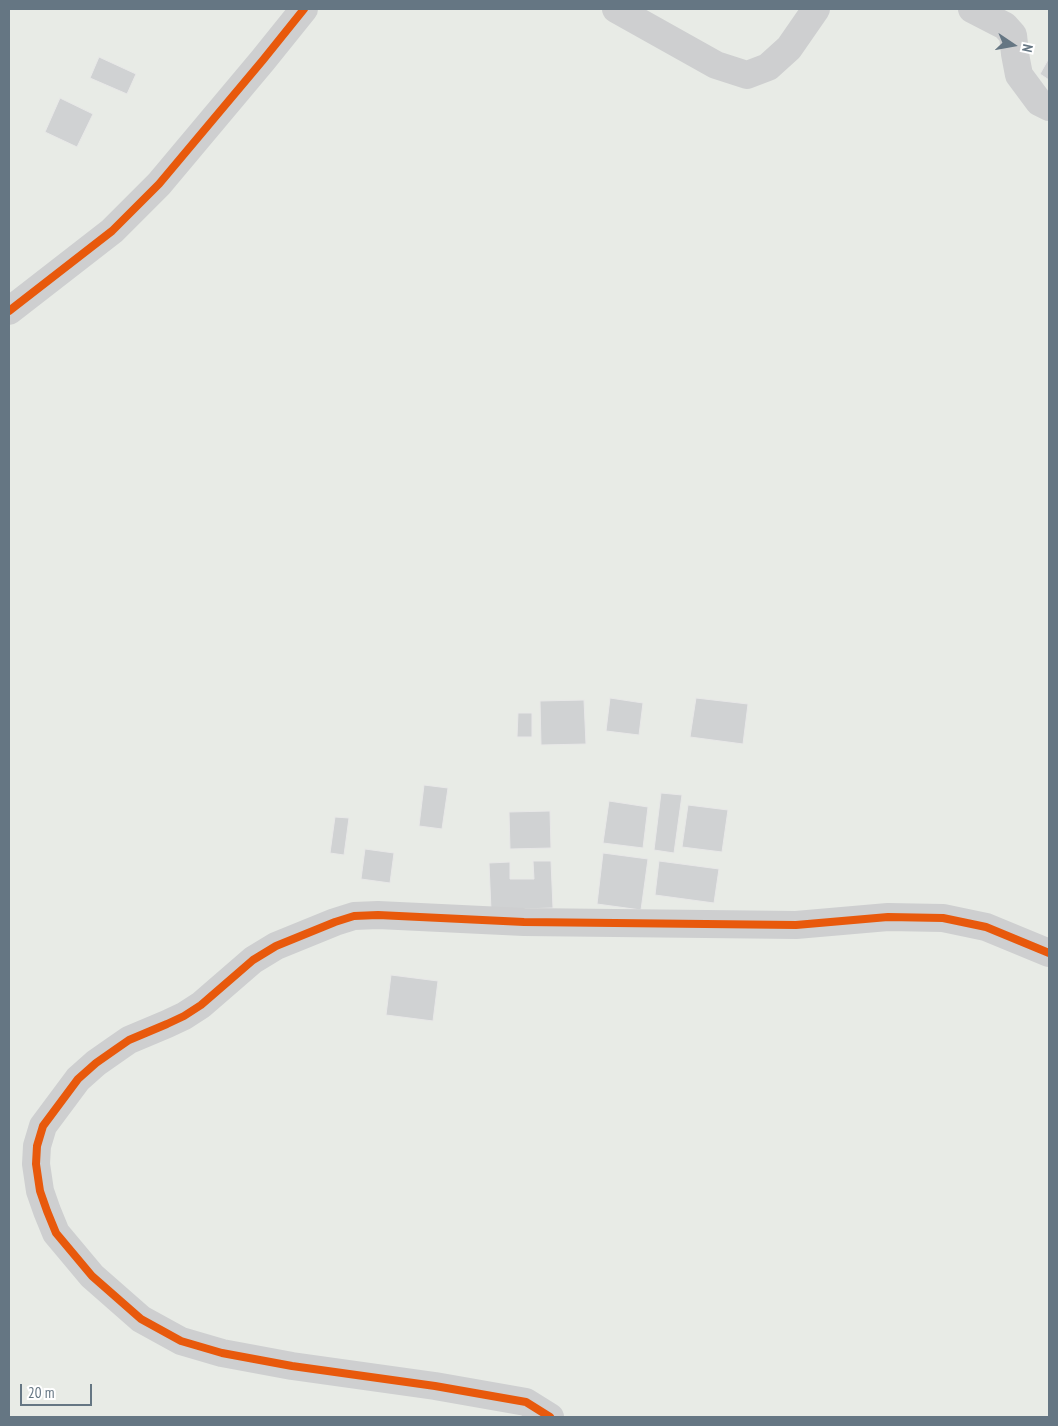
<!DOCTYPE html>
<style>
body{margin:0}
#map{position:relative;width:1058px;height:1426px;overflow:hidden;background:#f9f9f9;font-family:"PT Sans Narrow",sans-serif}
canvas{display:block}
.frame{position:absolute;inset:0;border:10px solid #657683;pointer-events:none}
.north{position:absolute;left:988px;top:20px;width:50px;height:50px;-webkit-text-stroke:4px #fff;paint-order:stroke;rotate:102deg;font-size:14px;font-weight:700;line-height:20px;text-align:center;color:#657683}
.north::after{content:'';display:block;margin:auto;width:18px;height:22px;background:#657683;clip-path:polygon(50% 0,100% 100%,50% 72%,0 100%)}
.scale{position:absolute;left:20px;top:1384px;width:72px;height:22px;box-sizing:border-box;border:2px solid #657683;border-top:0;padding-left:6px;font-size:15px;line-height:18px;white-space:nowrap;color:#657683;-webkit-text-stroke:4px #fff;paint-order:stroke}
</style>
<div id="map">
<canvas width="1058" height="1426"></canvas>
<div class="frame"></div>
<div class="north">N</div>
<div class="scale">20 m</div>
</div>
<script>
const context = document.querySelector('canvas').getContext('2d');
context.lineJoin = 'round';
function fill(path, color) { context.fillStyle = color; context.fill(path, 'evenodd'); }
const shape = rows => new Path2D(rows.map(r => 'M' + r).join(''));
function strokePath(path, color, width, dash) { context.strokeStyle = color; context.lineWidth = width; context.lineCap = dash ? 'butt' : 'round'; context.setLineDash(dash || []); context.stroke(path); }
fill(shape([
 [9,9,1049,9,1049,1417,9,1417]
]), '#e8ebe6');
const building = shape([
 [99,57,136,74,127,94,90,78,99,57],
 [1049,58,1049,80,1040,74,1049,58],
 [60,98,93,114,77,147,45,132,60,98],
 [610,698,643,703,639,735,606,731,610,698],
 [696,698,748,704,743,744,690,737,696,698],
 [584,700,586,744,541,745,540,701,584,700],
 [518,713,532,713,532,737,517,737,518,713],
 [424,785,448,788,442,829,419,826,424,785],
 [661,793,682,795,674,853,654,850,661,793],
 [609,801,648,807,643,848,603,843,609,801],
 [688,805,728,810,722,852,682,847,688,805],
 [550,811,551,848,510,849,509,812,550,811],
 [335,817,349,818,344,855,330,853,335,817],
 [365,849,394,853,390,883,361,879,365,849],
 [603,853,648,859,641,910,597,904,603,853],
 [533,861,551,861,553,908,491,910,489,863,510,862,510,879,534,879,533,861],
 [659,861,719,869,714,903,655,895,659,861],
 [391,975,438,981,433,1021,386,1015,391,975]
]);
fill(building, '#d0d2d3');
strokePath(building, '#e8e8e8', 1);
strokePath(shape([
 [616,9,716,65,747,75,768,67,789,48,816,9],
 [972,9,1005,26,1013,35,1015,54,1019,75,1039,102,1049,107],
 [9,311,112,231,159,184,263,60,304,9],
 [550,1417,526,1402,435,1386,292,1366,222,1353,181,1341,141,1319,92,1276,56,1233,47,1211,40,1191,36,1164,37,1146,43,1126,78,1079,96,1063,116,1049,129,1040,167,1024,184,1016,201,1005,253,960,276,946,335,922,354,916,378,915,524,922,796,925,888,917,943,918,986,927,1049,953]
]), '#cecfd0', 28);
strokePath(shape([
 [9,311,112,231,159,184,263,60,304,9],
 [550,1417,526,1402,435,1386,292,1366,222,1353,181,1341,141,1319,92,1276,56,1233,47,1211,40,1191,36,1164,37,1146,43,1126,78,1079,96,1063,116,1049,129,1040,167,1024,184,1016,201,1005,253,960,276,946,335,922,354,916,378,915,524,922,796,925,888,917,943,918,986,927,1049,953]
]), '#e8590c', 8);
</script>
